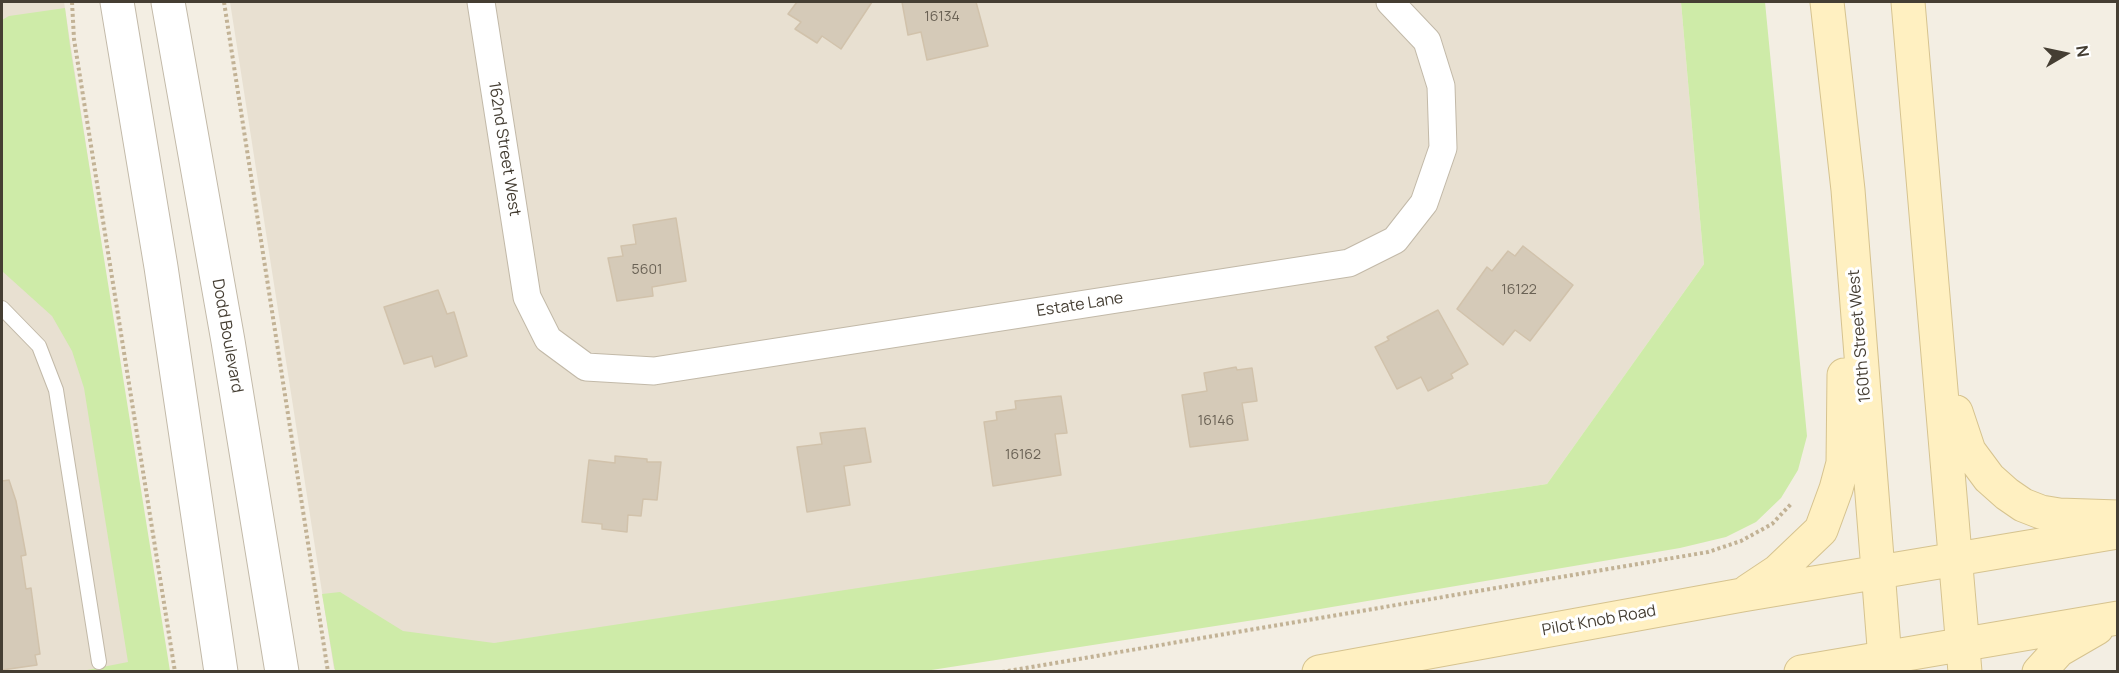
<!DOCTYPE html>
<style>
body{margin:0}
#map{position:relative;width:2119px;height:673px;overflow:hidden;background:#f3eee3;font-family:Manrope,sans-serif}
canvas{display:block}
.frame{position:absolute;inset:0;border:3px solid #453e33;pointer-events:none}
.north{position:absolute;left:2035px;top:24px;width:60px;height:60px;-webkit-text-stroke:4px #fff;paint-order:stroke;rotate:81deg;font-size:16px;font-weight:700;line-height:24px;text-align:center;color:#453e33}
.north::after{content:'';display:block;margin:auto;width:21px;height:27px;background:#453e33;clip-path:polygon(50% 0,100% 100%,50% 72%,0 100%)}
</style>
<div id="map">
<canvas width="2119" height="673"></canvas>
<div class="frame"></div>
<div class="north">N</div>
</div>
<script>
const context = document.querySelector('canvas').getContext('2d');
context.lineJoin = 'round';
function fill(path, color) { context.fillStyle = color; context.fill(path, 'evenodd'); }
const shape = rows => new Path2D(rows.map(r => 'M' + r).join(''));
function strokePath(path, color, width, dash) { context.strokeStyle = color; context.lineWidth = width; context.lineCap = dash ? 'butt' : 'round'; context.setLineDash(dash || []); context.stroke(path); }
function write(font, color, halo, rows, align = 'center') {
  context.font = font + ' Manrope,sans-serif'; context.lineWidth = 6; context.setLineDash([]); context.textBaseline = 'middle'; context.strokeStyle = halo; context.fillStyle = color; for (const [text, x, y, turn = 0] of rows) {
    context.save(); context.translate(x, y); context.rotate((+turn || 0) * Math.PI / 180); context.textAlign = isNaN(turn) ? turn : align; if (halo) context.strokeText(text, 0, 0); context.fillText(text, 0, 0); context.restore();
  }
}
fill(shape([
 [2,2,64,2,167,671,2,671],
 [230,2,1681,2,1704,264,1547,484,334,669]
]), '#e8e0d1');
fill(shape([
 [1681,2,1765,2,1807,436,1798,470,1781,498,1756,522,1726,537,1680,548,1267,618,925,671,335,671,322,594,340,592,403,631,494,643,1547,484,1704,264],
 [65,8,70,46,170,671,82,671,128,662,84,388,72,351,52,316,2,271,2,20,9,16]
]), '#ceeba8');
const building = shape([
 [797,2,872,2,841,49,822,36,817,43,795,29,801,22,788,14,797,2],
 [902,2,976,2,988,46,927,60,921,32,908,35,902,2],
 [676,218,686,281,652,287,653,296,617,301,608,258,623,256,621,246,636,244,633,225,676,218],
 [1523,246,1573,285,1530,341,1515,330,1503,345,1457,309,1487,267,1492,271,1508,251,1515,256,1523,246],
 [438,290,447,314,454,312,467,356,435,367,432,356,404,364,384,307,438,290],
 [1438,310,1468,364,1451,374,1453,378,1428,391,1421,377,1397,389,1375,347,1389,340,1387,337,1438,310],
 [1236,367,1237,370,1252,368,1257,401,1242,403,1248,440,1190,447,1182,395,1207,391,1204,373,1236,367],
 [1061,396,1067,433,1055,434,1061,475,993,486,984,422,997,420,996,412,1016,409,1015,401,1061,396],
 [865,428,871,462,844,466,850,505,807,512,797,447,822,444,820,433,865,428],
 [615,456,647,459,647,462,661,462,657,500,643,499,641,516,628,515,627,532,602,529,602,524,582,522,589,460,615,463,615,456],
 [9,480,16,501,26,555,21,556,26,589,31,588,40,654,35,655,37,665,2,670,2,481,9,480]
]);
fill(building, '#d5cab8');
strokePath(building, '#d1c2ab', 1.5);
const service = shape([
 [2,308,39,346,56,390,99,662]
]);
const minor = shape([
 [481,2,527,297,548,339,586,367,654,371,1349,263,1395,240,1424,203,1443,148,1441,86,1427,41,1390,2]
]);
const tertiary = shape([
 [117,2,161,267,221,672],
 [168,2,228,341,282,672]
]);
const secondary = shape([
 [1827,2,1848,190,1886,672],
 [1908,2,1965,672],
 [1956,412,1969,451,1989,478,2007,494,2023,505,2041,512,2059,515,2118,517],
 [1748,591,1778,571,1821,530,1836,489,1843,463,1844,375],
 [1319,672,1742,595,2118,532],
 [1801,672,2118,618],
 [2039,672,2059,650,2097,628]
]);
strokePath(service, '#c2b9a8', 16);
strokePath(minor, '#c2b9a8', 29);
strokePath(tertiary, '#c2b9a8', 35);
strokePath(secondary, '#d6c38f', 35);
strokePath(shape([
 [72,2,74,39,175,672],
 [224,2,328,672],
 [1002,672,1708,552,1741,541,1772,524,1791,504]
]), '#c2b295', 4, [3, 3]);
strokePath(service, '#fff', 14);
strokePath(minor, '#fff', 27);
strokePath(tertiary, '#fff', 33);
strokePath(secondary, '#fff0c1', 33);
write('14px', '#696154', null, [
 ["16134",942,17],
 ["5601",647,270],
 ["16122",1519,290],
 ["16146",1216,421],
 ["16162",1023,455]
]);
write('16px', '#453e33', '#fff', [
 ["162nd Street West",504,149,81],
 ["Estate Lane",1080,305,-9],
 ["Dodd Boulevard",227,336,80],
 ["160th Street West",1860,336,-95],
 ["Pilot Knob Road",1599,621,-10]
]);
</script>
